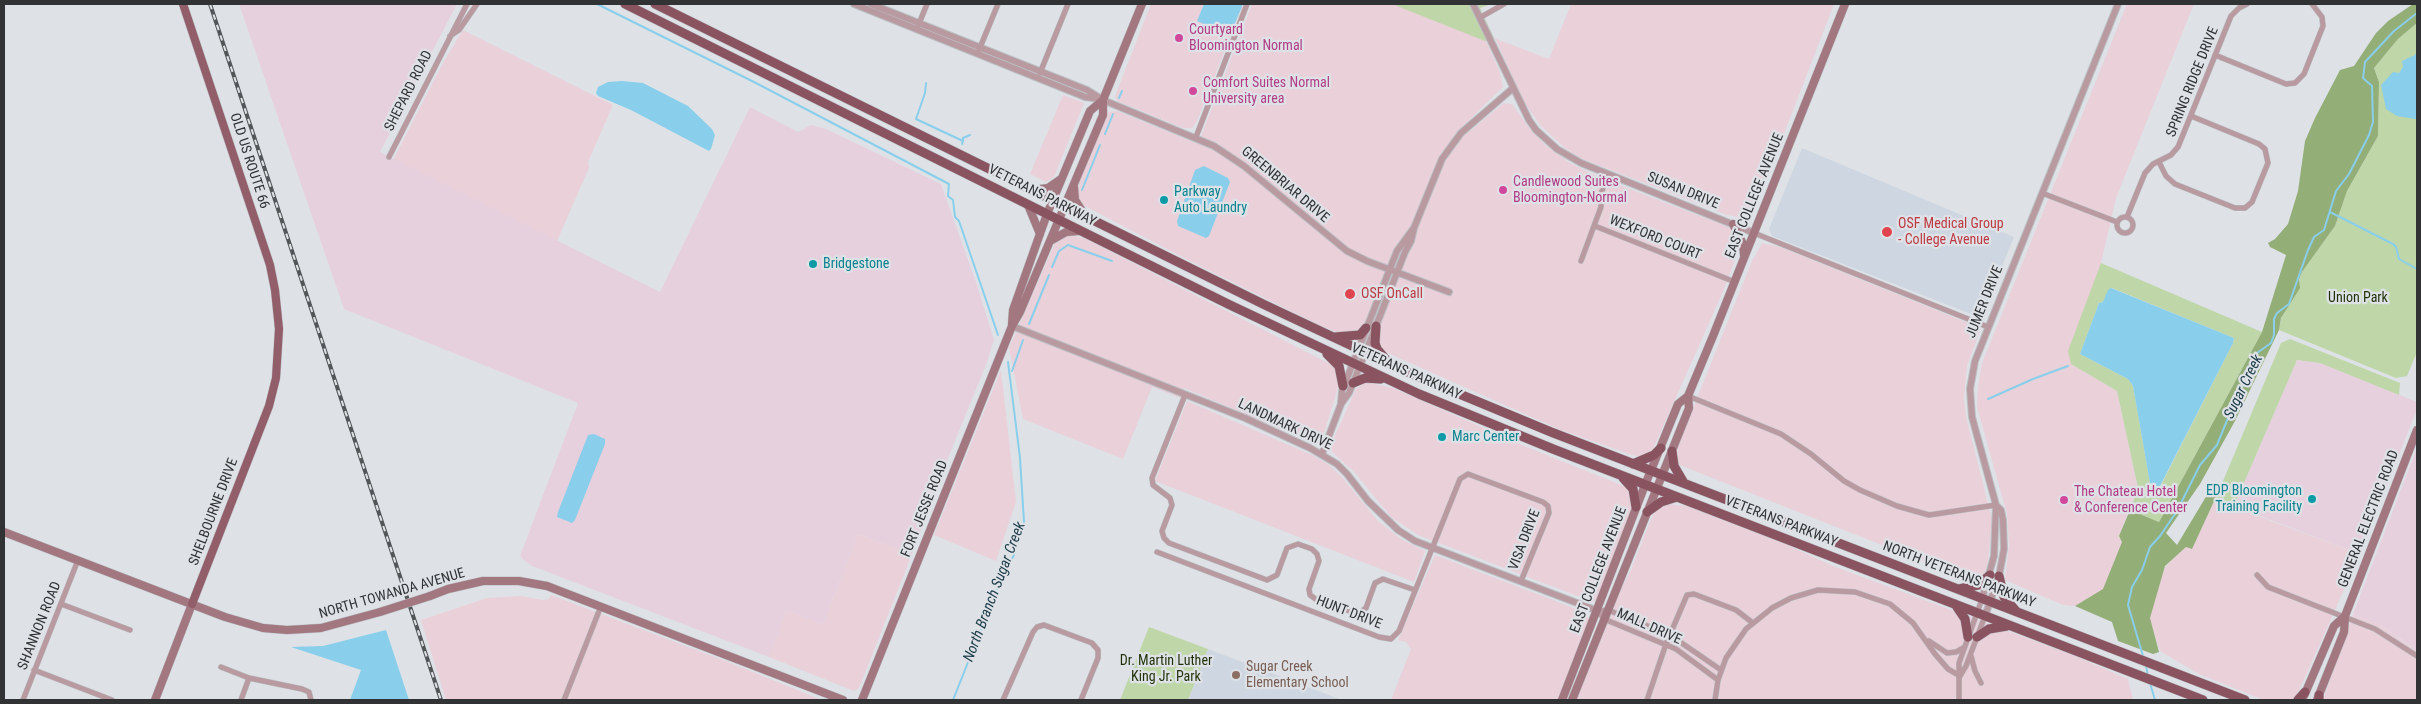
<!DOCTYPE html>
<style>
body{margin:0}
#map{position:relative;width:2421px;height:704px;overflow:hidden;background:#dee2e7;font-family:"Roboto Condensed",sans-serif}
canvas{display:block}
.frame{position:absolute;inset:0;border:5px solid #303234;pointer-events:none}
</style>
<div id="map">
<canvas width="2421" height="704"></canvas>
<div class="frame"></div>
</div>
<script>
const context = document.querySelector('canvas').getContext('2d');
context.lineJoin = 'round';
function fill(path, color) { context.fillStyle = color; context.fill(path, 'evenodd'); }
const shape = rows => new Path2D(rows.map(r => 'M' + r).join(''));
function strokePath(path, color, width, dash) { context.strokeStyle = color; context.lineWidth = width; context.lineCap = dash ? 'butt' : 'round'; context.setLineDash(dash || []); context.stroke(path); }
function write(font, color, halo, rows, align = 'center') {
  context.font = font + ' "Roboto Condensed",sans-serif'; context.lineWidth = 4.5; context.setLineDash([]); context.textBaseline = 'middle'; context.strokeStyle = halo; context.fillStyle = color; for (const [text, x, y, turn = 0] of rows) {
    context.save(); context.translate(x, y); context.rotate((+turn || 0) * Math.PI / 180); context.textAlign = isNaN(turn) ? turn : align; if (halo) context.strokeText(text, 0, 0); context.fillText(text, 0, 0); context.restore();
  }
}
fill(shape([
 [1151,4,1243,4,1197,121,1192,128,1183,128,1117,101,1115,96],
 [1252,4,1491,4,1480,8,1494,38,1549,59,1571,4,1834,4,1782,139,1751,209,1739,217,1727,215,1580,158,1565,148,1541,126,1523,101,1495,38,1486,41,1499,70,1503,87,1463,126,1470,131,1504,103,1512,104,1530,129,1544,144,1570,163,1599,177,1731,228,1738,240,1737,254,1725,287,1653,449,1642,456,1635,456,1561,430,1390,354,1317,324,1186,259,1083,205,1078,196,1079,183,1108,112,1117,111,1198,144],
 [2127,4,2194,4,2116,198,2099,272,2071,364,2117,391,2138,488,2119,536,2122,542,2103,589,2075,606,2063,605,2005,580,2009,545,2007,514,1977,407,1978,386,1982,363],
 [463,30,613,105,588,162,589,168,557,241,393,160,444,61],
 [1063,95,1084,103,1054,177,1046,182,1030,174],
 [1069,235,1084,238,1334,366,1340,381,1322,440,1313,443,1184,388,1180,398,1152,387,1123,459,1023,419,1009,348,1056,241],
 [1762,243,1780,247,1978,327,1980,331,1967,366,1964,397,1966,417,1992,519,1988,562,1984,574,1978,579,1975,582,1677,464,1678,447,1683,433,1752,261],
 [1001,370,1016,502,996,561,934,535],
 [1366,382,1393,388,1522,445,1626,487,1632,498,1632,508,1600,598,1593,602,1418,535,1391,517,1356,474,1329,449,1356,389],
 [1187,401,1312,455,1328,464,1342,477,1378,521,1401,539,1425,551,1414,582,1155,481],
 [2215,500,2360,554,2297,695,2293,700,2264,700,2199,674,2160,651,2147,611,2166,566,2186,546,2192,548],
 [1667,504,1686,506,1785,544,1833,566,2075,656,2128,679,2133,700,1575,700,1616,599,1631,570,1649,524,1655,511],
 [858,534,912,554,861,683,858,689,854,691,769,657,786,610,823,624],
 [1435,555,1587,613,1590,622,1558,700,1391,700,1411,649,1406,642,1398,640],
 [551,595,728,662,822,700,446,700,421,620,487,598,521,596,543,600,549,599],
 [2353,614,2379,624,2410,646,2417,649,2417,700,2323,700]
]), '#e9d0d9');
fill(shape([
 [239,4,457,4,380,152,660,292,750,107,798,132,811,125,826,129,941,184,977,285,994,340,986,365,939,480,912,554,858,534,823,624,786,610,769,657,532,566,524,560,520,556,578,403,344,309],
 [2297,360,2320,363,2417,402,2417,409,2360,554,2234,506],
 [2417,448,2417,649,2411,646,2379,624,2353,614]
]), '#e7d0dd');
fill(shape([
 [1802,148,2014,237,1981,318,1772,236,1769,229],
 [1208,649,1342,700,1188,700]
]), '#ced7e1');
fill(shape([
 [1392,4,1491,4,1480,8,1494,38,1485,41],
 [2417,23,2417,352,2407,376,2396,378,2279,330,2281,319,2296,291,2302,272,2335,226,2347,191,2378,136,2379,82,2374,68,2398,39],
 [2101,263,2262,332,2159,522,2130,510,2138,488,2117,391,2071,364,2068,351],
 [2112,288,2234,338,2233,343,2158,491,2154,491,2151,489,2133,386,2128,379,2080,354,2099,303,2103,302],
 [2290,339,2400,383,2399,395,2320,363,2297,360,2234,506,2215,500,2281,343],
 [1149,627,1208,649,1188,700,1120,700]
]), '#bfd6a8');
fill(shape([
 [2413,4,2417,4,2417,23,2398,39,2374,68,2379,82,2378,136,2347,191,2335,226,2302,272,2299,280,2300,288,2281,318,2279,330,2235,421,2200,484,2166,533,2177,545,2207,495,2217,495,2192,549,2186,547,2165,566,2150,618,2159,652,2153,654,2118,641,2112,622,2075,606,2103,589,2122,542,2119,536,2130,510,2159,522,2262,332,2286,255,2270,247,2268,243,2275,239,2288,224,2298,191,2305,141,2315,118,2340,70,2354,66,2376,33,2388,21]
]), '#94ae78');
fill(shape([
 [1204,4,1243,4,1230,35,1197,21],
 [2417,50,2417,119,2415,119,2397,116,2386,109,2381,85,2393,72,2399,73,2403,67,2402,61,2415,55],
 [622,81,643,83,688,106,712,129,715,135,711,149,709,151,631,110,598,96,596,93,598,87,608,82],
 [1204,166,1228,178,1230,182,1209,236,1206,238,1178,226,1177,221,1195,170],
 [2111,288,2234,338,2233,343,2158,490,2154,491,2151,489,2133,386,2128,379,2080,354,2099,303,2103,302,2108,290],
 [594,434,605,439,605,444,575,520,572,523,557,517,558,512,588,435],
 [386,630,409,700,350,700,361,670,291,647,323,646]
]), '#89cfeb');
strokePath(shape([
 [597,4,754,82,949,184,948,196,953,200,955,217,959,221,998,335],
 [926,83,925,93,916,119,963,141,962,144],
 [1119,98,1122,91],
 [1105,134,1113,114],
 [963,141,963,138,970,135],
 [1082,190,1100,145],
 [2330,212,2393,244,2396,247,2399,259,2417,269],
 [1052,267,1059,251,1068,245,1112,261],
 [1029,324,1049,275],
 [1012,371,1023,340],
 [1988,399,2033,379,2068,366],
 [2143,656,2128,605,2132,587,2142,570,2150,547,2160,536,2177,511,2200,465,2217,445,2239,391,2252,373,2252,362,2257,353,2271,343,2274,335,2274,319,2277,313,2289,304,2308,250,2314,237,2324,230,2336,191,2349,174,2369,135,2373,122,2372,86,2363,78,2365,62,2394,31,2417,13],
 [2146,666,2148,676],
 [2150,683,2155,700],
 [953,700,1002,577,1014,555,1024,522,1020,458,1008,362]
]), '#89cfeb', 2);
const minor = shape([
 [1481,17,1504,4],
 [918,26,927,4],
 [450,36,459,30,477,4],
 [979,50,998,4],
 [2215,55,2286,84,2295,83,2304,74,2323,26,2322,17,2312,4],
 [1040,73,1068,4],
 [1196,137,1247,4],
 [389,157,467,4],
 [2159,162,2166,176,2175,184,2235,208,2245,208,2252,202,2268,163,2265,149,2259,144,2191,116],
 [2042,193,2117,222],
 '2117 225a8 8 0 1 1 16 0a8 8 0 1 1-16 0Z',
 [2127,217,2145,173,2153,164,2171,155,2178,147,2231,16,2239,8,2247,4],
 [1595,226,1735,282],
 [1754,233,1988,327],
 [1581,261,1601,207,1602,191,1608,174],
 [1185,395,1152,478,1153,485,1170,498,1172,505,1162,531,1164,538,1169,543,1267,580,1277,575,1287,548,1298,544,1312,549,1317,554,1319,561,1309,589,1310,595,1317,600,1358,614,1366,608,1375,583,1383,579,1415,590],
 [1688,396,1781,434,1811,454,1844,481,1860,490,1897,506,1929,515,1996,505],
 [1157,552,1379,637,1391,639,1399,631,1460,479,1468,474,1543,502,1548,506,1549,513,1521,581],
 [2257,575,2268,587,2375,629,2417,656],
 [61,604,130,630],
 [1929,641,1947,653,1956,652,1963,648],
 [1971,656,1975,671,1981,683],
 [221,667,249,678,302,689,309,692,311,700],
 [34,670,112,700],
 [1960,676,1966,666,1985,616],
 [1718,680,1676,649,1604,619,1598,611,1608,610,1670,635,1721,670],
 [23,700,78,560],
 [241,700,249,678],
 [564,700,601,606],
 [1003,700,1033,632,1037,627,1044,625,1092,643,1098,650,1098,658,1081,700],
 [1647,700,1666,644,1687,595,1694,594,1736,610,1753,623],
 [1715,700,1718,680,1726,658,1746,629,1772,608,1791,598,1818,590,1855,592,1890,604,1913,623,1935,654,1948,669,1960,676],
 [1959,700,1959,663,1982,599]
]);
const tertiary = shape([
 [854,4,1085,97,1100,99],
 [871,4,1087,90,1103,100,1214,146,1244,166,1347,251,1367,261,1449,292],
 [1473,4,1529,120,1536,130,1557,149,1581,163,1754,233],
 [1012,326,1245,418,1310,448,1337,464,1347,474,1368,501,1398,530,1415,541,1598,611],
 [1341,402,1342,391,1397,251,1413,229],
 [1322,454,1341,404,1349,393,1376,326,1405,252,1411,241,1414,228,1442,159,1461,133,1512,89],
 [1982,599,1994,556,1996,505,1972,417,1970,389,1975,361,2118,4],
 [1985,616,1999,576,2004,549,2003,520,2001,510,1996,505]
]);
const secondary = shape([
 [1074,187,1075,200,1086,217],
 [1033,190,1048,188,1061,179],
 [1028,205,1040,234],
 [1733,224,1743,244,1744,255],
 [1050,241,1066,232,1079,231],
 [1012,324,1013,310,1047,214,1090,111,1103,100],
 [4,532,225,617,263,628,287,630,321,628,380,612],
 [430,596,448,589,483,581,519,581,547,586,843,700],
 [2304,696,2334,626,2345,616],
 [155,700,192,604],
 [862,700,1012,326,1020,312,1103,115,1103,100,1142,4],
 [1562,700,1645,485,1678,404,1688,396,1713,336,1845,4],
 [1572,700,1689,408,1688,396],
 [2317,700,2344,632,2345,616,2417,430]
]);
const primary = shape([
 [183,4,270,265,275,290,279,329,276,378,269,406,192,604]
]);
const trunk = shape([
 [625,4,1230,305,1419,394,1553,449,2203,700],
 [655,4,1265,305,1416,376,1551,432,2245,700],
 [1376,326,1375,343,1377,349,1388,362],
 [1335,337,1360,335,1366,328],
 [1327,354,1339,366,1343,386],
 [1353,383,1365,378,1381,379],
 [1672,451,1674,466,1684,483],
 [1633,464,1654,455,1661,448],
 [1623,478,1633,489,1636,507],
 [1647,512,1661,502,1677,497],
 [1999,576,2004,597,2016,611],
 [1959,589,1978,585,1990,575],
 [1955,604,1965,619,1968,637],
 [1977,637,1989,629,2007,626],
 [2298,700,2305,692],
 [2319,700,2319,695]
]);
strokePath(minor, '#bbbfc3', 6);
strokePath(tertiary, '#bbbfc3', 8);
strokePath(secondary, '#bbbfc3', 9);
strokePath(primary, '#bbbfc3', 9);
strokePath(trunk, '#bbbfc3', 10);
strokePath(minor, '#b89aa0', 5);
strokePath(tertiary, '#b89aa0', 6);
strokePath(secondary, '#a27780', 8);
strokePath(primary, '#925e6a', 8);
strokePath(trunk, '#8a5360', 9);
const rail = shape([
 [210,4,441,700]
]);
strokePath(rail, '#535658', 4);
strokePath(rail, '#dee2e7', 2, [5.5]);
const secondaryBridge = shape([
 [380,612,430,596]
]);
strokePath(secondaryBridge, '#bbbfc3', 9, []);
strokePath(secondaryBridge, '#a27780', 8);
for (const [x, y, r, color] of [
 [1179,38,5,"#d1479c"],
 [1193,91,5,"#d1479c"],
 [1503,190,5,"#d1479c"],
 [1164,200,5,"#0f9aa8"],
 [1887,232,6,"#e0444e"],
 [813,264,5,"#0f9aa8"],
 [1350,294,6,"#e0444e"],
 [1442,437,5,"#0f9aa8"],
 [2312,499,5,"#0f9aa8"],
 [2064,500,5,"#d1479c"],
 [1236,675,5,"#8d6e63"]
]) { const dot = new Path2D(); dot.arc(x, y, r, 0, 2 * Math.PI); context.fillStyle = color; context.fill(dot); strokePath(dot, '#dee2e7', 2); }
write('14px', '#b23c85', '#dee2e7', [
 ["Courtyard",1189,30],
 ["Bloomington Normal",1189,46],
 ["Comfort Suites Normal",1203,83],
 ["University area",1203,99],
 ["Candlewood Suites",1513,182],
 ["Bloomington-Normal",1513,198],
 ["The Chateau Hotel",2074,492],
 ["& Conference Center",2074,508]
], 'left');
write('14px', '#303234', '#dee2e7', [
 ["SPRING RIDGE DRIVE",2193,82,-68],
 ["SHEPARD ROAD",409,91,-63],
 ["OLD US ROUTE 66",249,161,72],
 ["GREENBRIAR DRIVE",1285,185,40],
 ["SUSAN DRIVE",1683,191,22],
 ["VETERANS PARKWAY",1042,196,27],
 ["EAST COLLEGE AVENUE",1755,196,-68],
 ["WEXFORD COURT",1655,238,22],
 ["JUMER DRIVE",1985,302,-68],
 ["VETERANS PARKWAY",1406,372,24],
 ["LANDMARK DRIVE",1285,425,25],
 ["FORT JESSE ROAD",925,509,-68],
 ["SHELBOURNE DRIVE",214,512,-69],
 ["GENERAL ELECTRIC ROAD",2369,519,-69],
 ["VETERANS PARKWAY",1781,522,21],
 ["VISA DRIVE",1525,540,-69],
 ["EAST COLLEGE AVENUE",1599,570,-69],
 ["NORTH VETERANS PARKWAY",1959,575,21],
 ["NORTH TOWANDA AVENUE",392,594,-16],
 ["HUNT DRIVE",1349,613,21],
 ["SHANNON ROAD",40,626,-68],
 ["MALL DRIVE",1649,627,24]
]);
write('14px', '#0d838f', '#dee2e7', [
 ["Parkway",1174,192],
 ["Auto Laundry",1174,208],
 ["Bridgestone",823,264],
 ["Marc Center",1452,437],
 ["EDP Bloomington",2302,491,"right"],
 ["Training Facility",2302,507,"right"]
], 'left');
write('14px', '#be3a42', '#dee2e7', [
 ["OSF Medical Group",1898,224],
 ["- College Avenue",1898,240],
 ["OSF OnCall",1361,294]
], 'left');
write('14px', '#1f3007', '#dee2e7', [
 ["Union Park",2358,298],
 ["Dr. Martin Luther",1166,661],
 ["King Jr. Park",1166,677]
]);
write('14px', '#785e54', '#dee2e7', [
 ["Sugar Creek",1246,667],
 ["Elementary School",1246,683]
], 'left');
write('italic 15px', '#1a3b47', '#dee2e7', [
 ["Sugar Creek",2244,387,-64],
 ["North Branch Sugar Creek",995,592,-69]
]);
</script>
